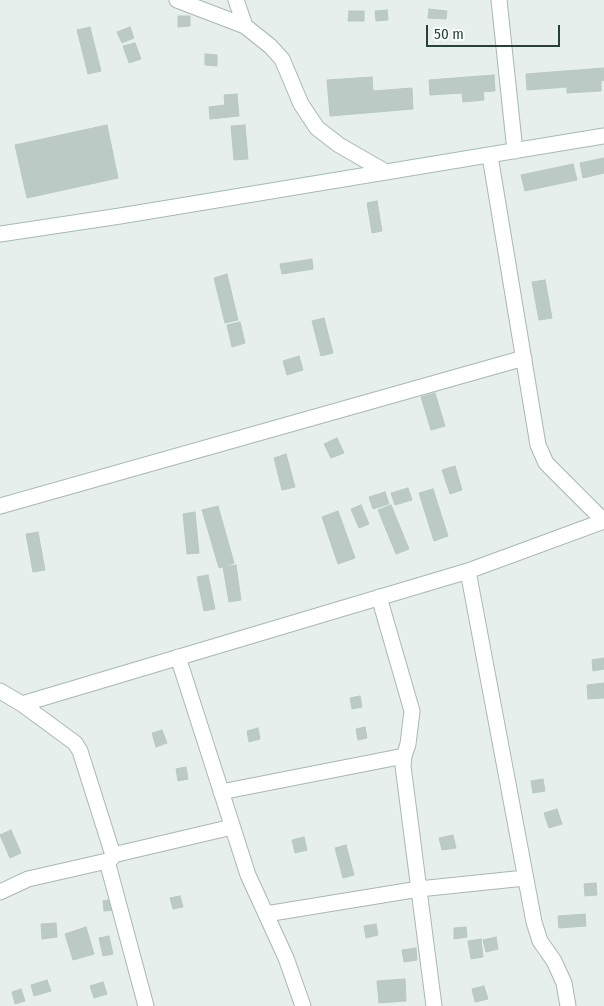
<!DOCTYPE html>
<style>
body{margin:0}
#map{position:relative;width:604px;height:1006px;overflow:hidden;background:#e6efeb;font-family:"Fira Sans Condensed",sans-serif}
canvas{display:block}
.scale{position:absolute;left:426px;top:25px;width:134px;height:22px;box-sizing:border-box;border:2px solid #24423a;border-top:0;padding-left:6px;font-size:15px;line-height:18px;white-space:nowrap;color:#24423a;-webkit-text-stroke:4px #f7fbf9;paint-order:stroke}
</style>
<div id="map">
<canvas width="604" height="1006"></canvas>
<div class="scale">50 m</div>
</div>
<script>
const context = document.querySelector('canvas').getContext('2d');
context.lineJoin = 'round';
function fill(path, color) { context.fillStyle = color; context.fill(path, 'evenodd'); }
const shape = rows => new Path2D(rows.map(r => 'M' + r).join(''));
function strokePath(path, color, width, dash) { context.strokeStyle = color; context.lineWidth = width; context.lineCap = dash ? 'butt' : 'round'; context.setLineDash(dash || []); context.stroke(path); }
const building = shape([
 [429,9,447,11,446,19,428,18,429,9],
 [387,10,388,20,376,21,375,11,387,10],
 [349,11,364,11,364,21,348,21,349,11],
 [178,16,190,16,190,26,178,27,178,16],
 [90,27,101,71,88,74,77,30,90,27],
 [130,27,134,38,122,43,117,32,130,27],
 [135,43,141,59,129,63,123,46,135,43],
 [205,54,217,55,217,66,205,65,205,54],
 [604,68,604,80,601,81,601,91,567,93,567,87,527,90,526,74,604,68],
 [494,75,495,91,483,92,484,100,463,102,462,93,430,95,429,80,494,75],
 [372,77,373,91,412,88,413,109,330,116,327,80,372,77],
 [237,94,239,116,210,119,209,107,225,105,224,95,237,94],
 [107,125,118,178,27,198,15,145,107,125],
 [245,125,248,159,234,160,231,126,245,125],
 [604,158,604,173,583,178,580,163,604,158],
 [573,164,577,180,525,191,521,175,573,164],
 [377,201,382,231,372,233,367,203,377,201],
 [312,259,313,269,282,274,280,264,312,259],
 [227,274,238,320,225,323,214,278,227,274],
 [545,280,552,318,539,320,532,282,545,280],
 [324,318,333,353,321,356,312,321,324,318],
 [240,322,245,343,232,347,227,325,240,322],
 [299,356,303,370,287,375,283,361,299,356],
 [435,393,445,426,431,430,421,397,435,393],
 [337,438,344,453,331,458,324,444,337,438],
 [286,454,295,487,282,490,274,458,286,454],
 [455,466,462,490,450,494,442,470,455,466],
 [408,488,412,500,395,505,391,493,408,488],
 [433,489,448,536,434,541,419,493,433,489],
 [385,492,389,504,373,509,369,497,385,492],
 [361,505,369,524,359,528,351,509,361,505],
 [391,505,409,549,396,554,378,510,391,505],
 [218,506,234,563,219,568,202,510,218,506],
 [338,511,355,558,338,564,322,517,338,511],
 [195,512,199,553,187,554,183,514,195,512],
 [38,532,45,570,33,572,26,534,38,532],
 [236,565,241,600,229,602,223,567,236,565],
 [208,575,215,609,204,611,197,577,208,575],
 [604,658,604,669,593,671,592,660,604,658],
 [604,683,604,698,588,699,587,685,604,683],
 [360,696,362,707,352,709,350,698,360,696],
 [365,727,367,738,358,740,356,729,365,727],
 [258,728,260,739,249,742,247,731,258,728],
 [162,730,167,743,156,747,152,733,162,730],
 [186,767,188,779,178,781,176,769,186,767],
 [543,779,545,791,533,793,531,781,543,779],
 [557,809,562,824,549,828,544,813,557,809],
 [11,830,21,853,10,858,0,835,11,830],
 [453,835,456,848,442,850,439,838,453,835],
 [304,837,307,850,295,853,292,840,304,837],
 [346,845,354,875,343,878,335,848,346,845],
 [596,883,597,895,585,896,584,884,596,883],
 [180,896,183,907,173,909,170,898,180,896],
 [114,899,116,910,104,911,103,901,114,899],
 [585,914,586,926,559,928,558,916,585,914],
 [56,923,57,937,42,939,41,924,56,923],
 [376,924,378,935,366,938,364,926,376,924],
 [86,927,94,954,73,960,65,934,86,927],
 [466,927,467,937,454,939,454,928,466,927],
 [109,936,113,954,103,956,99,938,109,936],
 [496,937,498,949,486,952,483,940,496,937],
 [481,939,483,957,471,959,468,941,481,939],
 [416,948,417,960,404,962,402,950,416,948],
 [405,979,406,1001,379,1003,377,981,405,979],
 [47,980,51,991,34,996,31,985,47,980],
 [103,982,107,994,94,998,90,986,103,982],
 [484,986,488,999,475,1002,472,989,484,986],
 [21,989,25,1001,15,1004,12,992,21,989]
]);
fill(building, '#bbcac4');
strokePath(building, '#b8c9c2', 1);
const street = shape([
 [177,0,245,26,270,46,282,59,301,104,317,128,339,145,386,172],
 [236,0,245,26],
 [499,0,515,151],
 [490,156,538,445,546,463,604,521],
 [0,506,524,358],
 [468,571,534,922,540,941,554,961,564,983,568,1006],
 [379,597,412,711,408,744,404,756,403,766,434,1006],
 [178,657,248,875,286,958,303,1006],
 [0,691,22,704,75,743,80,751,113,855,112,858,107,861,28,879,0,892],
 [22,704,468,571,604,521],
 [221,792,404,756],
 [113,855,232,827],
 [107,861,146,1006],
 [266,914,419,889,525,878]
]);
const secondary = shape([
 [0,234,120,216,604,136]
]);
strokePath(street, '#a8b8b2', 17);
strokePath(secondary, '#a4bbb3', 17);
strokePath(street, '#fff', 15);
strokePath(secondary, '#fff', 15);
</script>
